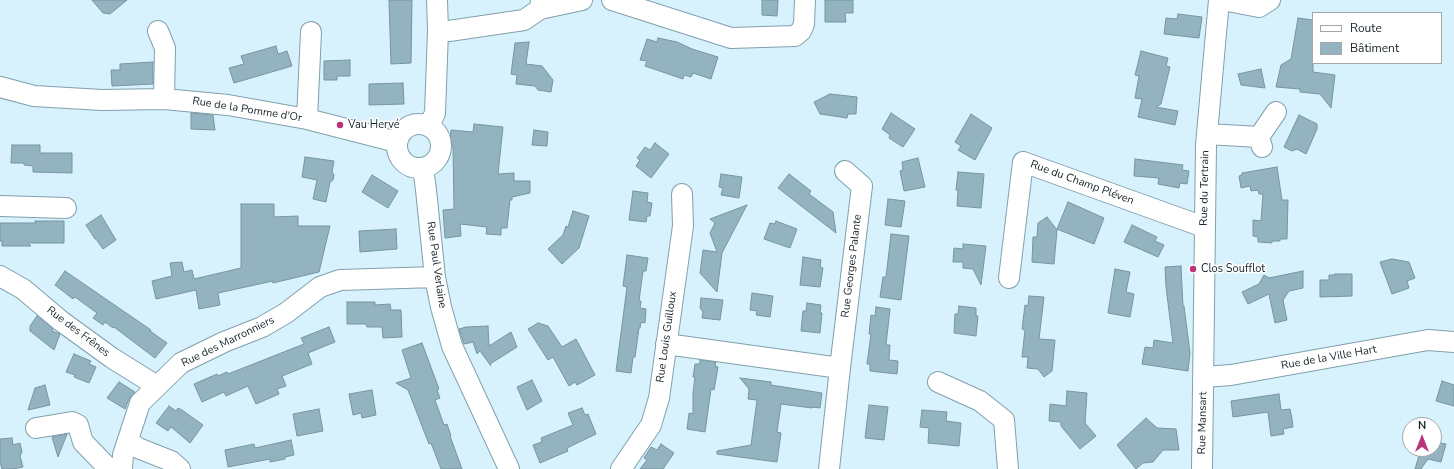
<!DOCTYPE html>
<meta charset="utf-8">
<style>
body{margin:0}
#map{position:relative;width:1454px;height:469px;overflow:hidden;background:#d7f2fd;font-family:"Nunito Sans",sans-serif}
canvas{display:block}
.legend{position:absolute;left:1312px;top:12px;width:130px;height:52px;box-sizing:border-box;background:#fff;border:1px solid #a2a7a9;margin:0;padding:5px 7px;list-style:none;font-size:12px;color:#162328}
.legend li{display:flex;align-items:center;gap:8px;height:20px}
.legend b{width:20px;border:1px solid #a2a7a9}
.north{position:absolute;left:1402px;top:417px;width:40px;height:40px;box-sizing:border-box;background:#fff;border:1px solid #a2a7a9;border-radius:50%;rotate:0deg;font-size:11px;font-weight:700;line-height:16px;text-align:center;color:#162328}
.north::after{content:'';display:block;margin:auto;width:14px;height:18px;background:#b8347b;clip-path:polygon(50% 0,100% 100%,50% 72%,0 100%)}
</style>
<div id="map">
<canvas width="1454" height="469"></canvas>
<ul class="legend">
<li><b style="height:5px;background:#fff"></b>Route</li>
<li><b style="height:11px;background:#92b3bf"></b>Bâtiment</li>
</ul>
<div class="north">N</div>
</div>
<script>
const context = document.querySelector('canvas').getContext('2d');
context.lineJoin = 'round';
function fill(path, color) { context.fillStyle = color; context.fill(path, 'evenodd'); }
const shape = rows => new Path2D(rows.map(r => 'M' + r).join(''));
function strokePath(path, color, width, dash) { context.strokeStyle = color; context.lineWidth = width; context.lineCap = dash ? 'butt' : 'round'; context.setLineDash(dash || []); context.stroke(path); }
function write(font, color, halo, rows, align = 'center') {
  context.font = font + ' "Nunito Sans",sans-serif'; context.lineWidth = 3; context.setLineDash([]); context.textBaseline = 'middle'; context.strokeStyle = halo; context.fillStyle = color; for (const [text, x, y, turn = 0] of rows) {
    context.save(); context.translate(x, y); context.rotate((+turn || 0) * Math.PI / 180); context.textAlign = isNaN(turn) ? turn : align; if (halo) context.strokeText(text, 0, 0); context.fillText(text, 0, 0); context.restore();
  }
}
const building = shape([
 [92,0,127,0,110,14,103,13,92,0],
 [389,0,412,0,411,63,391,64,389,0],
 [762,0,778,0,777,16,762,15,762,0],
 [825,0,853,0,853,13,845,13,846,22,825,22,825,0],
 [1178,14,1202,17,1199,38,1164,34,1166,18,1177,19,1178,14],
 [1298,18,1313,20,1313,72,1335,75,1331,108,1320,94,1300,92,1300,89,1276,87,1281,65,1291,59,1298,18],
 [658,38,677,42,692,49,718,57,711,79,693,73,691,77,684,75,683,79,645,66,647,61,640,60,647,39,657,42,658,38],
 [529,42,526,64,542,66,553,80,551,92,538,90,535,86,516,84,517,75,511,74,515,43,529,42],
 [276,46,278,54,287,51,292,66,234,83,229,68,244,64,241,56,276,46],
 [1141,51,1168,58,1166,66,1170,67,1161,104,1156,107,1178,111,1175,125,1138,117,1142,99,1135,98,1139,76,1135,75,1141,51],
 [350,60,350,76,337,76,337,80,324,80,324,61,350,60],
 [153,62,153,84,112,86,111,70,120,70,120,64,153,62],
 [1261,69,1265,88,1241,85,1238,74,1261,69],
 [403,83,404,104,369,105,369,84,403,83],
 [830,94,857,97,856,114,848,114,847,118,820,114,814,102,830,94],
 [191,113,213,115,215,130,191,129,191,113],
 [891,113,915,129,903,147,889,138,890,135,882,129,891,113],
 [971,114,992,128,975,160,958,150,961,146,955,142,971,114],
 [1299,115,1317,124,1317,129,1306,154,1297,149,1292,151,1284,147,1299,115],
 [474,124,503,127,498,174,514,173,514,181,530,181,530,193,512,197,512,200,510,200,507,228,501,228,501,235,486,234,487,227,460,224,461,236,445,238,443,210,454,209,453,146,449,146,451,130,473,132,474,124],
 [534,130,548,132,547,146,532,145,534,130],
 [655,143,669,154,651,178,636,166,640,160,637,158,645,147,650,150,655,143],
 [12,145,40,145,40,153,72,153,72,173,33,172,33,166,24,165,24,163,11,163,12,145],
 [305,157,334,161,332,172,334,175,333,180,330,182,326,202,313,199,317,180,302,177,305,157],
 [918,158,925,187,904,191,900,171,903,170,902,162,918,158],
 [1135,159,1183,165,1182,170,1189,171,1187,184,1180,183,1179,188,1158,184,1159,178,1134,176,1135,159],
 [1277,167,1282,200,1288,200,1287,239,1280,239,1280,241,1272,241,1272,243,1258,242,1258,237,1253,236,1253,220,1261,221,1263,194,1259,194,1258,190,1251,191,1250,186,1241,188,1239,176,1242,175,1242,173,1277,167],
 [958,172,984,174,981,208,957,206,958,190,956,190,958,172],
 [721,174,742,177,739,198,721,195,723,188,719,187,721,174],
 [789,174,811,191,809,194,833,212,836,233,778,188,789,174],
 [372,175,398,191,388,208,362,192,372,175],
 [633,191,648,193,647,202,652,203,650,216,647,216,646,222,629,220,633,191],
 [888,199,905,201,901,227,885,225,888,199],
 [1068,202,1104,218,1094,244,1057,229,1068,202],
 [241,204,274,204,274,217,298,216,298,226,330,226,319,272,273,283,273,281,218,293,220,305,199,309,196,290,156,299,152,281,172,276,170,263,182,262,184,272,192,270,194,279,241,268,241,204],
 [747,205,722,253,717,292,700,273,703,250,717,252,710,233,715,223,710,219,747,205],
 [573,211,589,216,579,248,562,264,548,249,563,235,566,226,568,227,573,211],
 [101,215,116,240,103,249,96,239,95,239,86,225,101,215],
 [1047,217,1057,230,1054,264,1032,262,1033,237,1037,237,1038,223,1047,217],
 [35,221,64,221,64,243,28,243,31,246,2,246,2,241,0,241,0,223,36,223,35,221],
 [776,221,797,229,790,248,764,239,770,223,775,224,776,221],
 [1132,225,1157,237,1155,241,1164,245,1158,257,1124,242,1132,225],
 [396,229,397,249,360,252,359,231,396,229],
 [891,234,909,236,901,300,880,297,883,277,886,277,891,234],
 [963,244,986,246,981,285,973,269,963,268,963,262,953,262,954,248,963,249,963,244],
 [627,255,648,258,646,271,643,271,639,301,641,301,640,308,646,309,645,323,641,322,640,328,639,328,635,357,633,357,631,373,616,371,627,287,623,286,627,255],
 [803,257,821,260,820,267,823,268,820,287,800,285,803,257],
 [1392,259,1409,262,1415,278,1407,281,1409,288,1392,294,1380,262,1392,259],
 [1181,266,1183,306,1184,306,1190,353,1188,371,1142,364,1145,347,1153,348,1154,340,1173,343,1166,287,1165,267,1181,266],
 [1115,269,1130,272,1126,292,1134,294,1130,317,1108,313,1115,269],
 [65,271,151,330,150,331,167,343,155,358,114,327,113,328,105,322,103,325,93,318,97,313,75,297,73,299,55,285,65,271],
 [1303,271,1303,288,1289,291,1283,300,1287,320,1275,323,1269,294,1248,304,1242,292,1259,284,1264,275,1269,278,1303,271],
 [1335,274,1352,274,1352,296,1320,297,1320,280,1329,280,1329,275,1335,275,1335,274],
 [752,293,773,296,770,317,756,315,757,311,750,310,752,293],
 [1029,296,1044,297,1039,339,1055,340,1052,371,1044,377,1038,369,1027,368,1028,357,1022,357,1025,330,1022,329,1025,305,1028,306,1029,296],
 [701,298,723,300,720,320,702,318,703,312,700,308,701,298],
 [347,302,375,302,375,305,390,304,391,310,401,310,402,337,383,338,382,327,367,327,366,324,347,324,347,302],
 [807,303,821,305,820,313,822,313,820,333,801,331,803,311,806,311,807,303],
 [959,306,976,308,976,316,978,316,976,336,954,333,955,314,958,314,959,306],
 [876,307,890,309,886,345,890,345,889,360,898,361,897,374,870,371,870,364,867,364,871,334,869,334,871,315,875,316,876,307],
 [37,316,53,329,52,331,60,334,54,350,30,331,30,326,37,316],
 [538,323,548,326,562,347,576,339,595,375,577,385,575,382,569,386,553,357,548,360,528,329,538,323],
 [488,326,489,346,511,332,517,347,490,364,491,366,480,351,477,354,473,342,464,344,459,329,466,327,488,326],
 [329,327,335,342,308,353,312,364,282,376,286,386,277,389,279,394,256,404,248,386,226,396,224,392,202,402,194,384,217,374,218,376,227,372,228,374,304,344,301,338,329,327],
 [422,343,439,389,437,390,440,398,435,400,444,425,447,424,451,436,450,436,462,469,441,469,431,443,429,444,408,390,396,383,411,378,402,350,422,343],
 [74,354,91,361,89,364,96,367,89,383,74,377,75,375,66,372,74,354],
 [700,360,716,362,715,366,718,367,714,390,711,389,705,432,687,429,689,413,693,414,693,393,695,377,693,377,695,364,700,364,700,360],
 [740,378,771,382,771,385,822,393,820,408,812,407,812,408,781,404,777,432,781,433,777,462,717,454,717,451,751,445,757,400,748,399,749,389,740,378],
 [532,380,542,401,527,410,517,387,532,380],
 [1442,381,1454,385,1454,406,1436,401,1442,381],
 [119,382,135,392,129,399,125,409,107,398,119,382],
 [45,385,50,405,28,410,35,388,45,385],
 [372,390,376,415,362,418,361,413,353,415,349,394,372,390],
 [1067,391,1087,393,1085,423,1096,436,1080,449,1061,426,1061,422,1049,421,1050,404,1066,406,1067,391],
 [1279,394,1281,410,1290,409,1292,419,1293,427,1283,429,1284,434,1271,436,1268,412,1233,417,1231,401,1279,394],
 [869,405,888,407,884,440,865,438,869,405],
 [169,406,176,411,178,408,182,410,203,425,190,443,171,427,168,431,156,423,169,406],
 [582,408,585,415,588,414,596,434,567,448,568,451,540,463,533,445,542,442,541,438,573,425,568,413,582,408],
 [319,409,323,431,297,436,293,414,319,409],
 [922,410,947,412,946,421,961,423,959,446,928,443,929,428,920,427,922,410],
 [1146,418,1157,428,1176,429,1179,450,1163,450,1153,462,1143,463,1136,469,1117,445,1146,418],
 [67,434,58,457,52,437,67,434],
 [12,438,13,445,20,443,22,452,20,456,23,467,13,469,2,469,0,462,0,439,12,438],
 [291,440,294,455,285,457,285,459,270,462,270,459,228,467,225,450,254,444,255,448,291,440],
 [1434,442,1446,444,1441,462,1428,459,1421,469,1415,469,1421,449,1434,449,1434,442],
 [661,444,674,453,663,469,640,469,647,460,644,458,651,447,657,450,661,444]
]);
fill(building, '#92b3bf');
strokePath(building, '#7595a1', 1);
const minor = shape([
 [612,0,731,38,795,36,801,31,804,24,805,0],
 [1222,0,1259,7,1270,0],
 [540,9,582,0],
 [158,31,165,48,164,99],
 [438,31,449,31,524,20,540,9,541,0],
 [0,87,34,96,102,100,164,99,228,105,307,119,397,142],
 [307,119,311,32],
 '397 146a22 22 0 1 1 44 0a22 22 0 1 1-44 0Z',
 [429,126,435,113,438,31,437,0],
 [1207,134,1259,137],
 [1262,147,1259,137,1276,112],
 [423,168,426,190,435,277,441,307,452,346,509,469],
 [0,206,66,208],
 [0,276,23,289,61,321,112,358,157,386],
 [1009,278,1023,162,1204,227],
 [666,344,840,368],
 [1204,377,1231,375,1428,340,1454,342],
 [938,382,980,401,1004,420,1008,469],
 [36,428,72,422,78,425,83,442,109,469],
 [128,441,138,448,171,461,180,469],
 [122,469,123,455,140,403,181,363,224,342,262,327,286,313,320,287,340,280,435,277],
 [621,469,651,425,659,398,683,226,682,194],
 [829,469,840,368,862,186,845,171],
 [1202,469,1206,145,1219,0]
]);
strokePath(minor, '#80a0ac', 22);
strokePath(minor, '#fff', 20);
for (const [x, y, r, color] of [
 [340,125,4,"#b8347b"],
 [1193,269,4,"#b8347b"]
]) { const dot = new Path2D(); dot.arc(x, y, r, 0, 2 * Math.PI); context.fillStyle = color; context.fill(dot); strokePath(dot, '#fff', 1.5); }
write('11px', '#162328', '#fff', [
 ["Rue de la Pomme d'Or",247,110,9],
 ["Rue du Champ Pléven",1082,183,20],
 ["Rue du Tertrain",1205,188,-89],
 ["Rue Paul Verlaine",436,265,82],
 ["Rue Georges Palante",852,266,-83],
 ["Rue des Frênes",78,332,37],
 ["Rue Louis Guilloux",667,337,-82],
 ["Rue des Marronniers",228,342,-26],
 ["Rue de la Ville Hart",1329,358,-10],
 ["Rue Mansart",1203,423,-89]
]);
write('11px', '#162328', '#fff', [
 ["Vau Hervé",348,125],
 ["Clos Soufflot",1201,269]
], 'left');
</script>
